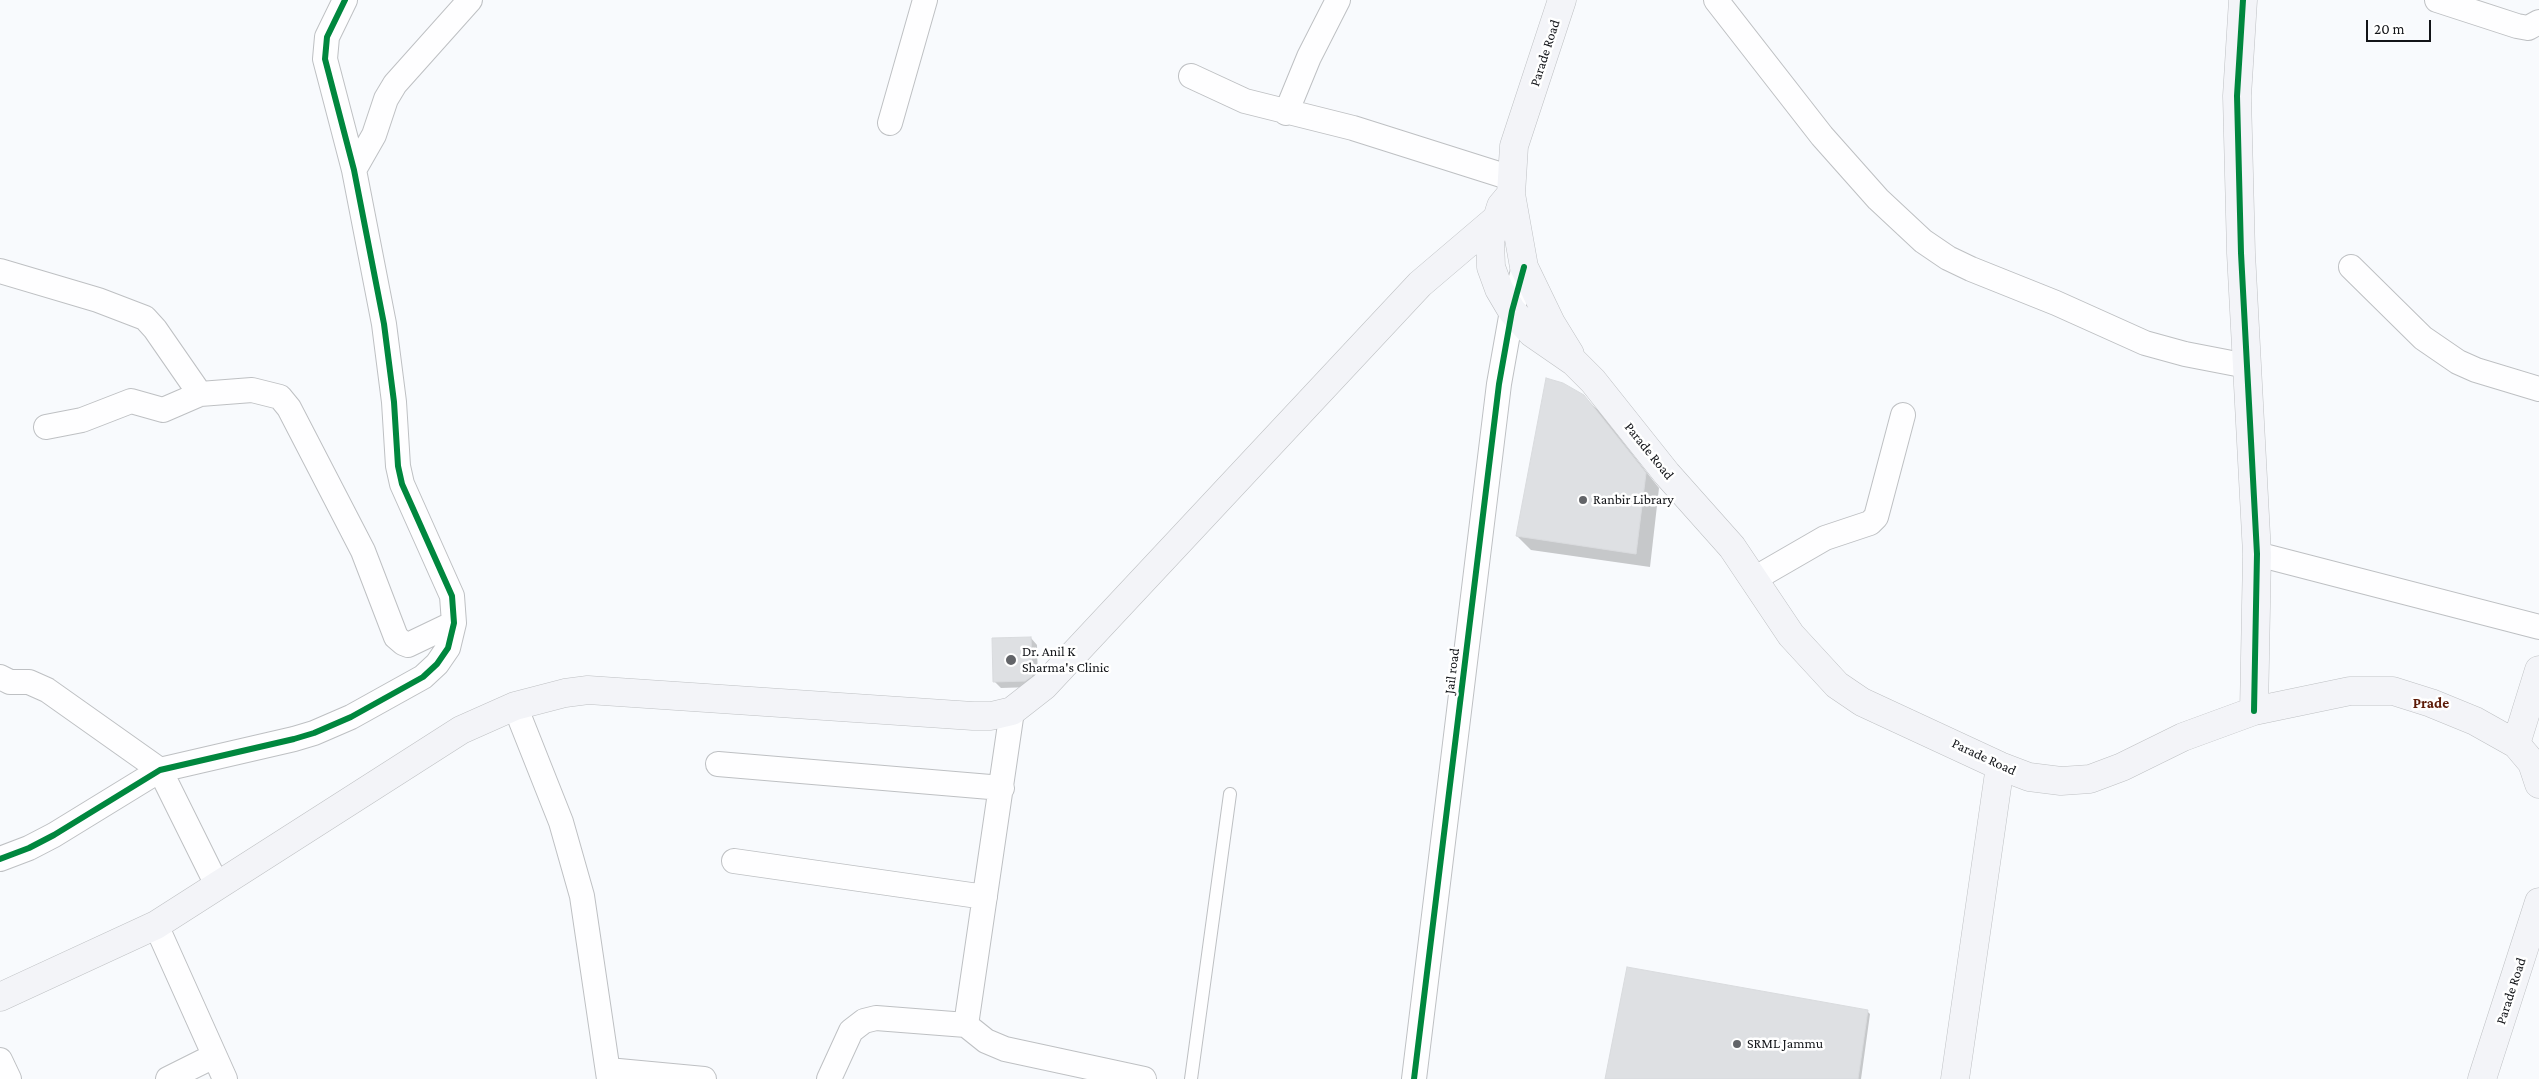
<!DOCTYPE html>
<style>
body{margin:0}
#map{position:relative;width:2539px;height:1079px;overflow:hidden;background:#f8fafd;font-family:"Crimson Pro",serif}
canvas{display:block}
.scale{position:absolute;left:2366px;top:20px;width:65px;height:22px;box-sizing:border-box;border:2px solid #121418;border-top:0;padding-left:6px;font-size:15px;line-height:18px;white-space:nowrap;color:#121418;-webkit-text-stroke:4px #fff;paint-order:stroke}
</style>
<div id="map">
<canvas width="2539" height="1079"></canvas>
<div class="scale">20 m</div>
</div>
<script>
const context = document.querySelector('canvas').getContext('2d');
context.lineJoin = 'round';
function fill(path, color) { context.fillStyle = color; context.fill(path, 'evenodd'); }
const shape = rows => new Path2D(rows.map(r => 'M' + r).join(''));
function strokePath(path, color, width, dash) { context.strokeStyle = color; context.lineWidth = width; context.lineCap = dash ? 'butt' : 'round'; context.setLineDash(dash || []); context.stroke(path); }
function write(font, color, halo, rows, align = 'center') {
  context.font = font + ' "Crimson Pro",serif'; context.lineWidth = 5; context.setLineDash([]); context.textBaseline = 'middle'; context.strokeStyle = halo; context.fillStyle = color; for (const [text, x, y, turn = 0] of rows) {
    context.save(); context.translate(x, y); context.rotate((+turn || 0) * Math.PI / 180); context.textAlign = isNaN(turn) ? turn : align; if (halo) context.strokeText(text, 0, 0); context.fillText(text, 0, 0); context.restore();
  }
}
fill(shape([
 [1583,396,1598,410,1659,488,1650,567,1531,550,1517,536],
 [1031,638,1037,645,1038,683,1032,687,1001,688,994,681],
 [1867,1011,1870,1014,1861,1079,1606,1079]
]), '#0003');
const building = shape([
 [1546,378,1563,383,1584,395,1646,473,1636,554,1516,536,1546,378],
 [1031,637,1032,676,1025,681,993,682,992,638,1031,637],
 [1627,967,1868,1010,1858,1079,1605,1079,1627,967]
]);
fill(building, '#dee0e3');
strokePath(building, '#d9dbde', 1);
const lane = shape([
 [1191,1079,1230,794]
]);
const street = shape([
 [1716,0,1822,136,1878,199,1923,241,1948,258,1971,269,2056,303,2145,343,2185,354,2247,366],
 [2437,0,2517,26,2528,28,2539,22],
 [1191,76,1245,101,1353,128,1511,178],
 [1286,113,1309,57,1338,0],
 [890,123,925,0],
 [354,170,374,135,386,99,395,84,470,0],
 [2351,267,2423,338,2458,362,2476,370,2539,389],
 [0,271,98,300,145,318,155,329,200,394],
 [46,427,82,420,131,401,163,410,200,394,252,390,280,397,289,408,363,551,396,637,403,643,408,645,454,623],
 [2257,554,2539,627],
 [1754,579,1825,538,1870,523,1876,517,1903,415],
 [0,677,10,682,29,682,47,690,160,770,217,885],
 [515,706,561,822,582,896,609,1079],
 [718,764,1002,788],
 [0,859,29,848,54,835,160,770,294,739,314,733,351,717,423,677,437,664,448,648,454,623,452,596,402,484,398,466,394,402,384,324,354,170,325,59,327,37,345,0],
 [734,861,985,897],
 [156,925,225,1079],
 [966,1025,1012,711],
 [0,1060,9,1079],
 [608,1070,704,1079],
 [168,1079,214,1056],
 [829,1079,851,1031,864,1021,876,1018,966,1025,986,1041,1005,1049,1144,1079],
 [1414,1079,1499,384,1512,311,1524,267]
]);
const secondary = shape([
 [1562,0,1514,146,1511,194,1524,267,1551,323,1570,354],
 [2243,0,2237,96,2241,253,2257,554,2254,711],
 [1511,194,1501,206,1490,241,1491,267,1499,289,1512,311,1532,333,1574,362,1593,381,1667,474,1732,547,1791,635,1837,685,1862,702,2000,766,2029,777,2061,781,2090,779,2122,767,2183,737,2254,711,2350,691,2393,691,2431,703,2475,721,2516,744,2532,763,2539,784],
 [2516,744,2539,670],
 [0,997,156,925,461,730,515,706,565,693,588,690,973,716,991,716,1012,711,1044,686,1420,284,1494,221],
 [1955,1079,2000,766],
 [2482,1079,2539,902]
]);
strokePath(lane, '#bec0c3', 14);
strokePath(street, '#bec0c3', 26);
strokePath(secondary, '#bec0c3', 29);
strokePath(lane, '#fefeff', 12);
strokePath(street, '#fefeff', 24);
strokePath(secondary, '#f3f4f8', 28);
strokePath(shape([
 [2243,0,2237,96,2241,253,2257,554,2254,711],
 [0,859,29,848,54,835,160,770,294,739,314,733,351,717,423,677,437,664,448,648,454,623,452,596,402,484,398,466,394,402,384,324,354,170,325,59,327,37,345,0],
 [1414,1079,1499,384,1512,311,1524,267]
]), '#00873e', 6);
for (const [x, y, r, color] of [
 [1583,500,5,"#626468"],
 [1011,660,6,"#626468"],
 [1737,1044,5,"#626468"]
]) { const dot = new Path2D(); dot.arc(x, y, r, 0, 2 * Math.PI); context.fillStyle = color; context.fill(dot); strokePath(dot, '#fff', 2); }
write('14px', '#121418', '#fff', [
 ["Parade Road",1545,53,-72],
 ["Parade Road",1649,451,51],
 ["Jail road",1452,671,-83],
 ["Parade Road",1984,757,25],
 ["Parade Road",2511,991,-72]
]);
write('14px', '#121418', '#fff', [
 ["Ranbir Library",1593,500],
 ["Dr. Anil K",1022,652],
 ["Sharma's Clinic",1022,668],
 ["SRML Jammu",1747,1044]
], 'left');
write('bold 15px', '#5d1b07', '#fff', [
 ["Prade",2431,703]
]);
</script>
